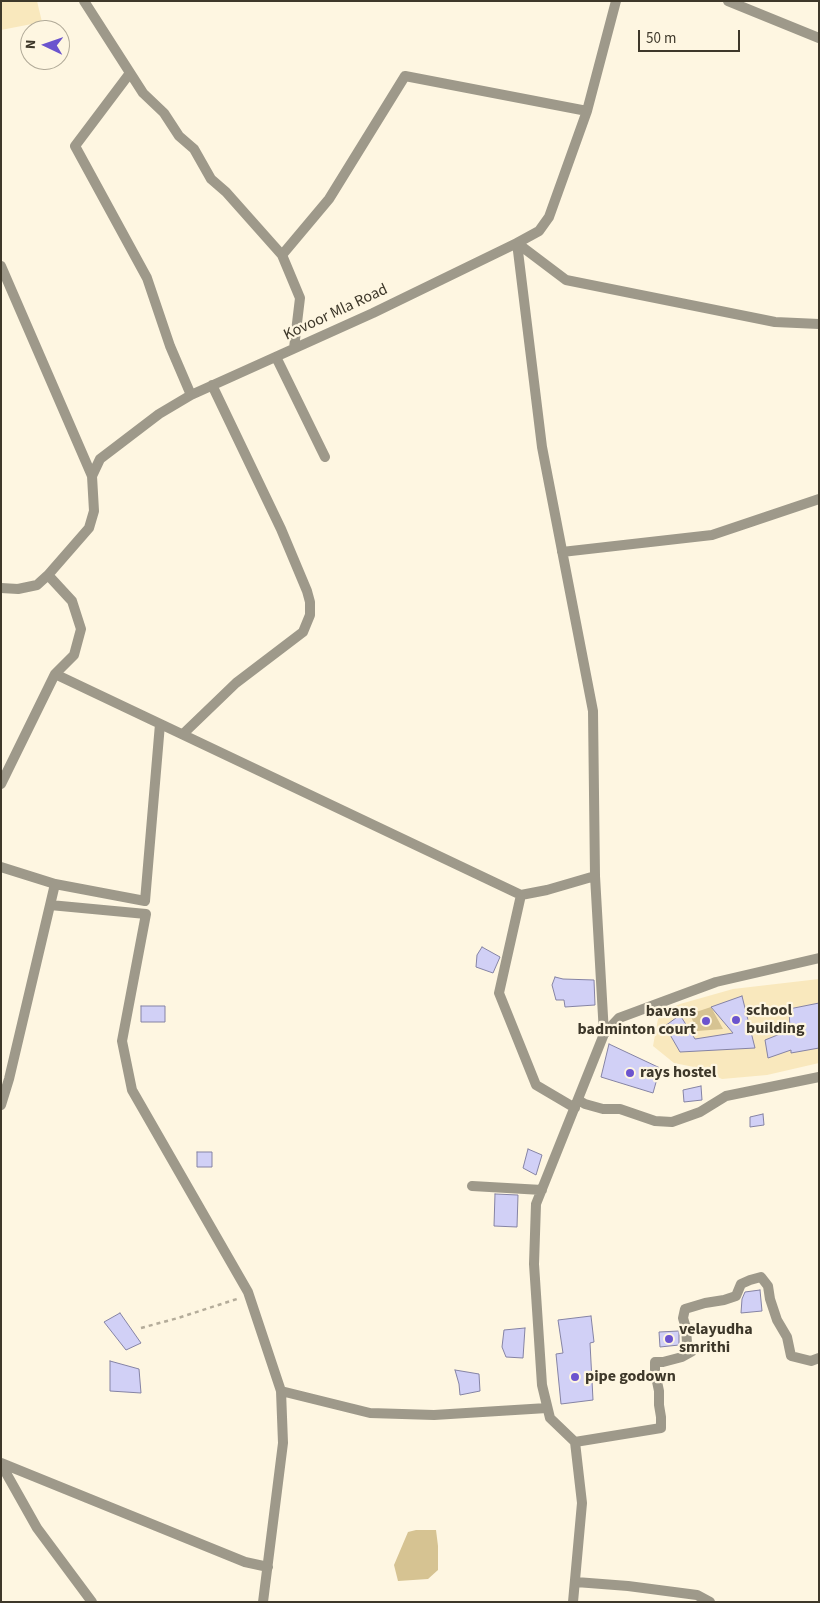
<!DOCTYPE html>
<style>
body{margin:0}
#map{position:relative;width:820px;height:1603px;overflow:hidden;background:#fef6e1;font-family:"Source Sans 3",sans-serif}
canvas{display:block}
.frame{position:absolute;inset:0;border:2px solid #3e382a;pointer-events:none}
.north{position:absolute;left:20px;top:20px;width:50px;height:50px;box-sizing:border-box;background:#fef6e1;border:1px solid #b1aa98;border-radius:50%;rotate:273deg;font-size:14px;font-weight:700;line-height:20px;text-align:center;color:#3e382a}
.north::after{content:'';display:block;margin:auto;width:18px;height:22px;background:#6b54ce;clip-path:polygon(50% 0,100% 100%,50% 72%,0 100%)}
.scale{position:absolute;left:638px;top:30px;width:102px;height:22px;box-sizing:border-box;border:2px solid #3e382a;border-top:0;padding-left:6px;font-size:15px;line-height:18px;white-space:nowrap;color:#3e382a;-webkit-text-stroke:4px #fef6e1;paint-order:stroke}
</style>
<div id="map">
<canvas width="820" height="1603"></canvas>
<div class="frame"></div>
<div class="north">N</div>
<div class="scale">50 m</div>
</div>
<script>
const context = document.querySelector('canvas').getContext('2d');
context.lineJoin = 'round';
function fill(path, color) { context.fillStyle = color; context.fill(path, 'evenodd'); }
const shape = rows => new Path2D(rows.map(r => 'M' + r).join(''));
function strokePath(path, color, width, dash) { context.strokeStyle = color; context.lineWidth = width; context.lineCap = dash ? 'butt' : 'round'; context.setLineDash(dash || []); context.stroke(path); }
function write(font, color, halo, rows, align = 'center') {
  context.font = font + ' "Source Sans 3",sans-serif'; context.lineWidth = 4.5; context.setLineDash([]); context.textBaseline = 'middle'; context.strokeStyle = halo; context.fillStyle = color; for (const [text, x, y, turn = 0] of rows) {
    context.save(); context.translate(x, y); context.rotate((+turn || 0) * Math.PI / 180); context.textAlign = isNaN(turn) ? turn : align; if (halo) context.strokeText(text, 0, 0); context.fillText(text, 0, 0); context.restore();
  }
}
fill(shape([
 [1,1,37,1,42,22,1,30],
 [819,979,819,1063,767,1075,722,1079,694,1067,674,1063,653,1046,658,1019,666,1010,680,1004,733,989]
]), '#f9e8bd');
fill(shape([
 [711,1007,723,1029,697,1031,690,1014],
 [416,1530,436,1530,438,1546,438,1570,428,1579,398,1581,394,1565,408,1532]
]), '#d6c392');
const building = shape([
 [482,947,500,957,493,973,476,967,477,955,482,947],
 [555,977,563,979,594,980,595,1005,565,1007,564,1000,556,1000,552,985,555,977],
 [742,996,755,1048,680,1052,665,1026,680,1015,695,1039,733,1033,711,1007,742,996],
 [819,1003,819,1048,791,1053,791,1050,768,1058,765,1040,790,1030,789,1009,819,1003],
 [141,1006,165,1006,165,1022,141,1022,141,1006],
 [609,1044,660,1068,653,1093,601,1077,609,1044],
 [701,1086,702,1100,684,1102,683,1090,701,1086],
 [763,1114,764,1125,750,1127,750,1117,763,1114],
 [528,1149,542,1155,536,1175,523,1168,528,1149],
 [197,1152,212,1152,212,1167,197,1167,197,1152],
 [495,1194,518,1195,517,1227,494,1226,495,1194],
 [760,1290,762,1311,741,1313,742,1299,745,1292,760,1290],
 [120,1313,141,1343,126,1350,104,1322,120,1313],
 [591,1316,594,1342,590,1343,593,1400,561,1404,556,1354,563,1353,558,1320,591,1316],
 [525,1328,523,1358,506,1357,502,1347,504,1330,525,1328],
 [679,1331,679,1345,660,1347,659,1332,679,1331],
 [110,1361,139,1369,141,1393,110,1391,110,1361],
 [455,1370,479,1374,480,1391,460,1395,459,1384,455,1370]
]);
fill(building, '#d1d0f6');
strokePath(building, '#8583a4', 1);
strokePath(shape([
 [141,1328,178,1318,240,1298]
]), '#b4ac9a', 2.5, [4, 4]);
strokePath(shape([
 [84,1,143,93,164,113,179,136,194,149,211,179,226,192,282,255,329,199,405,76,587,111],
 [728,1,819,38],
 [130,73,75,146,147,278,170,346,191,395],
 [517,243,542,447,593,711,595,876,547,890,521,895],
 [517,243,566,280,775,322,819,324],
 [282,255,300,298,294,348],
 [1,266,92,476],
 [276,357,325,457],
 [562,552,712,535,819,499],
 [48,575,72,601,81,629,74,655,55,674],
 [1,588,18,589,37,585,48,575,89,528,94,511,92,476,100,459,159,414,191,395,373,313,517,243,539,231,549,217,587,111,616,1],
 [183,734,236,683,303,632,310,615,310,602,307,591,281,529,212,385],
 [1,784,55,674,521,895,499,993,536,1085,575,1108],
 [1,867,55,884,9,1079,1,1105],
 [595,876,604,1034],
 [55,884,145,901,160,724],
 [50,905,146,914,122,1041,132,1090,248,1292,281,1391,283,1443,263,1602],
 [578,1100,585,1104,603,1109,620,1109,655,1121,672,1122,700,1112,726,1096,819,1077],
 [472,1186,542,1190],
 [281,1391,370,1413,434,1415,547,1408],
 [575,1442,661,1428,661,1417,659,1405,659,1391,655,1372,655,1362,663,1362,682,1357,691,1352,687,1343,686,1328,683,1318,685,1309,705,1303,724,1300,736,1296,741,1284,750,1280,761,1277,768,1286,770,1299,777,1320,787,1337,791,1356,811,1361,819,1358],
 [1,1463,245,1562,268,1567],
 [1,1464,37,1528,92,1602],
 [576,1582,628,1586,697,1595,710,1602],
 [573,1602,582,1503,575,1442,550,1418,542,1385,534,1264,536,1204,604,1034,619,1018,716,982,819,958]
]), '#9e998a', 10);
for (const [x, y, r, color] of [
 [736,1020,5,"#6b54ce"],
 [706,1021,5,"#6b54ce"],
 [630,1073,5,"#6b54ce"],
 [669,1339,5,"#6b54ce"],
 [575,1377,5,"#6b54ce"]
]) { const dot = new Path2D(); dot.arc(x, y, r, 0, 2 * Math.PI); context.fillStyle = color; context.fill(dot); strokePath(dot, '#fef6e1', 2); }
write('16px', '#3e382a', '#fef6e1', [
 ["Kovoor Mla Road",336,313,-25]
]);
write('bold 16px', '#3e382a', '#fef6e1', [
 ["school",746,1011],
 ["building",746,1029],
 ["bavans",696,1012,"right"],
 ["badminton court",696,1030,"right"],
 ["rays hostel",640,1073],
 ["velayudha",679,1330],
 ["smrithi",679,1348],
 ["pipe godown",585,1377]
], 'left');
</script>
